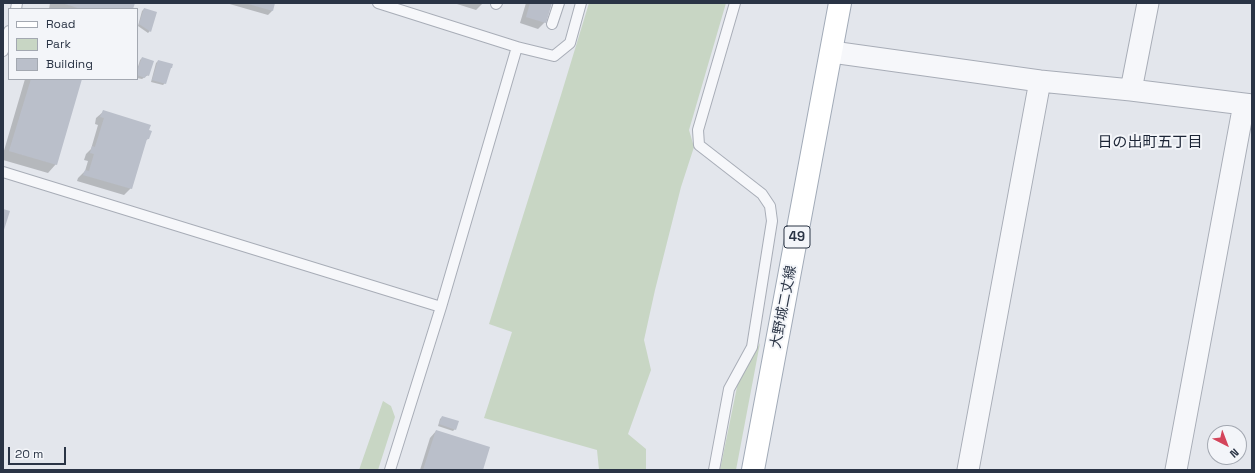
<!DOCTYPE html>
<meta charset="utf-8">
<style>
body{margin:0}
#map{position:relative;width:1255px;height:473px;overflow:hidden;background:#e3e6ec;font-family:"Space Grotesk",sans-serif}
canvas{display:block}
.frame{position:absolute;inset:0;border:4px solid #2a3445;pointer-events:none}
.legend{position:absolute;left:8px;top:8px;width:130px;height:72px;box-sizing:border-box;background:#f3f5f9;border:1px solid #a3a8b1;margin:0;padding:5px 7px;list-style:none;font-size:12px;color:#2a3445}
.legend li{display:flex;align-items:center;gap:8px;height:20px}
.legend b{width:20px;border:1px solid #a3a8b1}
.north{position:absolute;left:1207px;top:425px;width:40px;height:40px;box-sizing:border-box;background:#f3f5f9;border:1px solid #a3a8b1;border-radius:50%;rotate:138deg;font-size:11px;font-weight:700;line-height:16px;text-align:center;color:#2a3445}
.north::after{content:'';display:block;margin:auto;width:14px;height:18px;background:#d4455b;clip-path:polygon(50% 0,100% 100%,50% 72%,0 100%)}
.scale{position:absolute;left:8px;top:447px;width:58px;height:18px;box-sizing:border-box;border:2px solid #2a3445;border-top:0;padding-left:5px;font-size:12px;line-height:14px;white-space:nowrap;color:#2a3445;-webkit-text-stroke:3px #f3f5f9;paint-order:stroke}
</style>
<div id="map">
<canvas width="1255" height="473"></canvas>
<div class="frame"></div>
<ul class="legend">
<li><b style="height:5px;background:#fff"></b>Road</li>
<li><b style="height:11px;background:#c8d6c4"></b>Park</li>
<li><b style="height:11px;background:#babfca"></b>Building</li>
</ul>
<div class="north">N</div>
<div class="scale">20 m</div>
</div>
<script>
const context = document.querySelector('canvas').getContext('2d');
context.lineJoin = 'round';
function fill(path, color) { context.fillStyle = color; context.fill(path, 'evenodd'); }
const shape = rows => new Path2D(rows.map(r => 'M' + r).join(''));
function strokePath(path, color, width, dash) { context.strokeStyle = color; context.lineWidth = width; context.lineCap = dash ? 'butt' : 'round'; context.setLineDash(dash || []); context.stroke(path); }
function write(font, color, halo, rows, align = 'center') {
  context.font = font + ' "Space Grotesk","Noto Sans JP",sans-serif'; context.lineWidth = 4; context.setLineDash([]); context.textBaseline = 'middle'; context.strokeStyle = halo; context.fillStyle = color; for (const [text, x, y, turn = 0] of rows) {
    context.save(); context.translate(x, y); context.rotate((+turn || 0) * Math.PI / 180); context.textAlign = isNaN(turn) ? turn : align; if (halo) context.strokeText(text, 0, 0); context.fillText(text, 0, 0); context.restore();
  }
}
fill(shape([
 [589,3,726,3,689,130,694,147,681,187,655,290,644,340,651,370,628,434,646,449,646,470,599,470,597,450,484,418,512,332,489,324,561,95],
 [760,343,736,470,720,470,738,382],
 [383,401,391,406,395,417,378,470,359,470]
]), '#c8d6c4');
fill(shape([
 [50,3,134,3,132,9,49,9],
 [226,3,274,3,272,11,268,15],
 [457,3,483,3,476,10,457,4],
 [526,3,551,3,545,22,538,29,520,23],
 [144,9,150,31,148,33,138,26,142,11],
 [142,58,148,75,142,79,137,78,137,70,140,60],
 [158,61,170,69,165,83,163,85,151,82,156,63],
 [25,79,81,79,56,164,48,173,3,160,3,154],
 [103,112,148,131,148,139,145,141,131,188,124,195,77,181,78,178,85,171,88,161,84,160,86,154,91,149,98,125,95,124,96,118],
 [442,417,455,429,453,431,438,426,440,419],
 [436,431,481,470,420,470,430,438]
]), '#0003');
fill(shape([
 [62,3,135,3,133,9,81,9],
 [245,3,275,3,273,11],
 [530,3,552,3,546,23,526,17],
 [144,8,157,12,151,32,139,24],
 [142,57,154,61,149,76,146,75,145,78,137,75,138,73,137,72],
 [158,60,173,64,172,68,171,68,166,84,152,80],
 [31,79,82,79,57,165,9,151],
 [103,110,151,125,149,130,152,131,149,139,147,139,132,189,83,175,85,170,89,171,94,154,90,153,92,146,95,147,104,118,100,117],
 [3,209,10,211,3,233],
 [442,416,459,421,456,430,439,424],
 [436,430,490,447,483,470,423,470]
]), '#babfca');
const service = shape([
 [378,3,517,47,441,307,390,470],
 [496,4,497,3],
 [16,9,17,3],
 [552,24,559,3],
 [517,47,554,56,570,43,581,3],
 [3,51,9,31],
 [3,172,441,307],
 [714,470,729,389,752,347,772,221,770,206,762,194,699,145,698,130,735,3]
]);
const minor = shape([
 [832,52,1040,81,1131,90,1252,105],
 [1131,90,1148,3],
 [968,470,1040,81],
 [1176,470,1244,104]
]);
const primary = shape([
 [753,470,840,3]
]);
strokePath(service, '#a8adb7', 12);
strokePath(minor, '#a8adb7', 23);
strokePath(primary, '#a2abb8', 24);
strokePath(service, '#f6f7fa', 10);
strokePath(minor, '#f6f7fa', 21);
strokePath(primary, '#fff', 22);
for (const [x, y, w] of [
 [797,237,26]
]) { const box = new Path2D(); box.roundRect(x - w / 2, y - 11, w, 22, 3); context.fillStyle = '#f3f5f9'; context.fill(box); strokePath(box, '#2a3445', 1); }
write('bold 13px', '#2a3445', null, [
 ["49",797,237]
]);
write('14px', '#2a3445', '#f3f5f9', [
 ["大野城二丈線",784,307,-79]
]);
write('15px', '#1c2536', '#f3f5f9', [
 ["日の出町五丁目",1150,143]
]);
</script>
